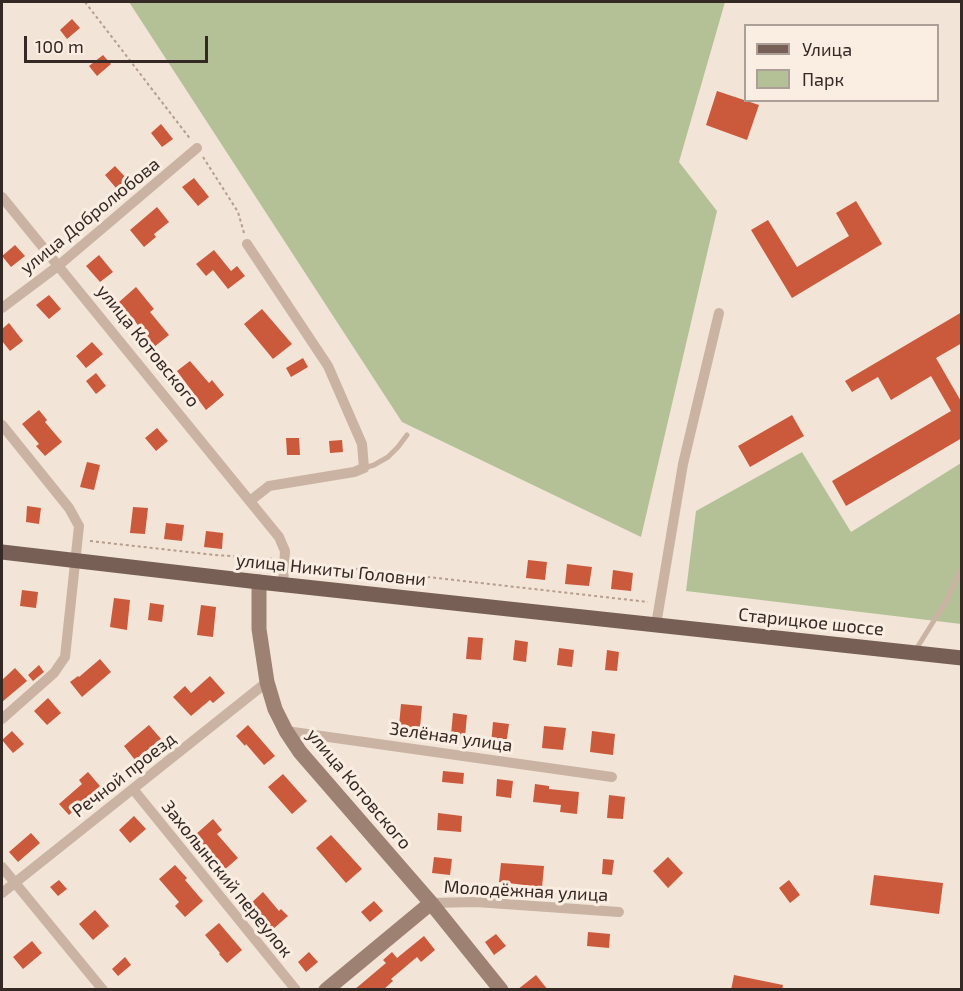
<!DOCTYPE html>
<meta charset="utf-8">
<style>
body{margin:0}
#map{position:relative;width:963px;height:991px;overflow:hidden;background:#f2e4d7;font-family:"Exo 2",sans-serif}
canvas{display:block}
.frame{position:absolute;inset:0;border:3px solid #342925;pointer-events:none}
.legend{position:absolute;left:744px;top:24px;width:195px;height:78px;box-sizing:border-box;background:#faeee3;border:2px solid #ab9f97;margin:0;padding:8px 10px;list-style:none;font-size:18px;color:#342925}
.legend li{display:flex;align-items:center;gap:12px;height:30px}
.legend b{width:30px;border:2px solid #ab9f97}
.scale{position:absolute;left:24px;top:36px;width:184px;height:27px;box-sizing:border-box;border:3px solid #342925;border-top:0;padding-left:8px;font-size:18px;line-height:21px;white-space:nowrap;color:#342925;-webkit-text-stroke:4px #faeee3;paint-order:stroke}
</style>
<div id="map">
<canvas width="963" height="991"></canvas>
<div class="frame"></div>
<ul class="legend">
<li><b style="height:8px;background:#775f55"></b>Улица</li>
<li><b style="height:16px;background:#b4c196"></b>Парк</li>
</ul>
<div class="scale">100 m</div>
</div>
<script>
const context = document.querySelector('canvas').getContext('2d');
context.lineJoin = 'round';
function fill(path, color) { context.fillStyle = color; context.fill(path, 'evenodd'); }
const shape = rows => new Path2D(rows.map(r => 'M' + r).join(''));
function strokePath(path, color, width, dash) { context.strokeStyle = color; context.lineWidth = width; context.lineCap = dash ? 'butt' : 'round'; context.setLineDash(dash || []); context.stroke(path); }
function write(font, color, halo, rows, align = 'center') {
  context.font = font + ' "Exo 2",sans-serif'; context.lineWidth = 6; context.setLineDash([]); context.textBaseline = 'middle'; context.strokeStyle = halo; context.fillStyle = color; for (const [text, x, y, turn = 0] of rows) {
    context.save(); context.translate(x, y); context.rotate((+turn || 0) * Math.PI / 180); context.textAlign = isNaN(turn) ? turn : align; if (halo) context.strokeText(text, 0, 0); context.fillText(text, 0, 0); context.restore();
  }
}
fill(shape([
 [129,2,725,2,679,162,717,211,641,537,402,422],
 [802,452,851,532,961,463,961,624,686,591,696,511]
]), '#b4c196');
fill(shape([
 [72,19,80,28,67,39,60,30],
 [103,55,111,64,97,76,89,66],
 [717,91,759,105,747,140,706,125],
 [161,124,173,139,162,147,151,133],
 [115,166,127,179,116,188,105,175],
 [194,178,209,197,198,206,182,187],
 [856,201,882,244,792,298,751,230,768,220,797,267,849,236,836,213],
 [157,207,169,222,154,234,156,237,144,247,130,230],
 [15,245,25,256,11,267,2,256],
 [214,250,231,271,237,266,245,276,228,289,213,270,206,276,196,264],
 [99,255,113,272,100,282,86,266],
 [136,287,154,309,150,312,169,335,154,347,146,337,147,336,119,302],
 [49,295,61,309,49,319,36,305],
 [262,309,292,344,273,359,244,324],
 [962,312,962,343,936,358,962,403,962,438,846,506,832,481,951,411,931,376,891,400,878,377,852,392,845,381],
 [9,323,23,341,10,351,2,341,2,329],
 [92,342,103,354,86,368,76,356],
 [303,358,308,367,291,377,286,368],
 [190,361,209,383,212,380,224,395,206,410,177,371],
 [96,373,106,386,96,394,86,381],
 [39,410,47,420,45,422,62,442,45,456,36,446,39,444,22,424],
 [792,415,804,436,750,467,738,446],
 [157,428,168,441,156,451,145,438],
 [286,438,299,438,300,455,287,455],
 [342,440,343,452,330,453,329,441],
 [87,462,100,465,94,490,80,487],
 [27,506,41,508,39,524,26,522],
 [133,507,148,508,145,534,130,533],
 [166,523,184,525,182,541,164,539],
 [206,531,223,533,222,549,204,547],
 [528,560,547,562,545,580,526,578],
 [567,564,592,567,589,586,565,584],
 [613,570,633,573,631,591,611,589],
 [22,590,38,592,36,608,20,606],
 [114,598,130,600,127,630,110,627],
 [150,603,164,605,162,622,148,620],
 [201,605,216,607,213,637,197,635],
 [468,637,483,638,481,660,466,659],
 [515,640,528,642,526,662,513,660],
 [559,648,574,650,572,667,557,665],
 [607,650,619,652,617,671,605,670],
 [100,659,111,672,82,697,70,682,78,676,79,677],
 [39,665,44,672,33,681,28,675],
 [15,668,27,681,2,702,2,680],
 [210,676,225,693,213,703,210,700,191,716,173,697,185,686,191,693],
 [48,698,61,713,47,725,34,711],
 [401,704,422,706,420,728,399,726],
 [453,713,467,715,465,737,451,735],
 [493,722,509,724,506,745,491,744],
 [149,725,161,739,135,760,124,746],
 [248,725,275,756,264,765,246,744,245,746,236,736],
 [544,726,566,728,563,750,542,748],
 [12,731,24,744,13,753,2,740],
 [592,731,615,734,613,755,590,752],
 [443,771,464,773,463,784,442,782],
 [88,772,100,786,69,815,59,804,82,784,79,780],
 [283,774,307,801,292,814,268,787],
 [497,779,513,781,511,798,496,796],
 [535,784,549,786,549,789,579,792,577,814,560,812,561,805,533,802],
 [609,795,625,797,623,819,607,818],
 [438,813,462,816,461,832,437,830],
 [134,816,146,829,130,843,119,830],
 [213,819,222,830,217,834,238,858,222,872,211,858,213,856,195,835],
 [31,833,40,843,18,862,9,852],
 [331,835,362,869,346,883,316,848],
 [434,857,452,859,450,875,432,873],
 [668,857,683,873,668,888,653,871],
 [603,859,614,860,612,875,602,874],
 [501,863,544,866,542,887,499,882],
 [175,865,187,878,185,880,203,901,185,917,175,906,179,902,159,879],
 [874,875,943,883,939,914,870,905],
 [59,880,67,889,58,896,50,887],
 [789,880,800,895,790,903,779,888],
 [263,892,279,911,281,909,288,916,272,930,249,905],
 [374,901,383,911,370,922,361,912],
 [95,910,109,926,93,940,79,924],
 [219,923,242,950,227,963,219,954,220,953,205,935],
 [588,932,610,934,609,948,587,946],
 [496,934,506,946,494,955,485,942],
 [424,936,435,950,421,962,417,957,391,979,393,981,383,990,354,990,386,963,383,960,392,952,397,958],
 [32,941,42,953,23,969,13,957],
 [309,952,318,962,306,972,298,962],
 [125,957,131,965,118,976,112,969],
 [536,975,548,990,517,990],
 [734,975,783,985,782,990,731,990]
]), '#cb593b');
strokePath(shape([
 [85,2,191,140],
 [203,157,238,212,244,233],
 [90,541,215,555,275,559],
 [296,562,648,602]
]), '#b69d8d', 2, [3, 3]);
strokePath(shape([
 [364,468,374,465,388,457,398,447,407,435],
 [915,651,945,603,962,567]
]), '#cab3a2', 5);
strokePath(shape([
 [2,197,279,537,285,551,283,585],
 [247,244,328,366,362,444,364,468,354,472,269,486,250,501],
 [2,308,58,266,197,148],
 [2,425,69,508,79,526,65,657,54,673,2,719],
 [656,625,683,464,719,313],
 [286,731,612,777],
 [133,789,296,990],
 [2,867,103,990],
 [2,893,267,682],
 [431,903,476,902,619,912]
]), '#cab3a2', 10);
strokePath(shape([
 [259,582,259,629,267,682,275,709,286,731,300,752,431,903,501,990],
 [326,990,431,903]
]), '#9d8274', 15);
strokePath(shape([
 [2,552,259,582,962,658]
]), '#775f55', 15);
write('18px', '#342925', '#faeee3', [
 ["улица Добролюбова",90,216,-39],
 ["улица Котовского",148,346,51],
 ["улица Никиты Головни",331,570,6],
 ["Старицкое шоссе",811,622,6],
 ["Зелёная улица",451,737,8],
 ["Речной проезд",124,775,-38],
 ["улица Котовского",359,789,50],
 ["Захолынский переулок",227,879,51],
 ["Молодёжная улица",526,891,3]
]);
</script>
